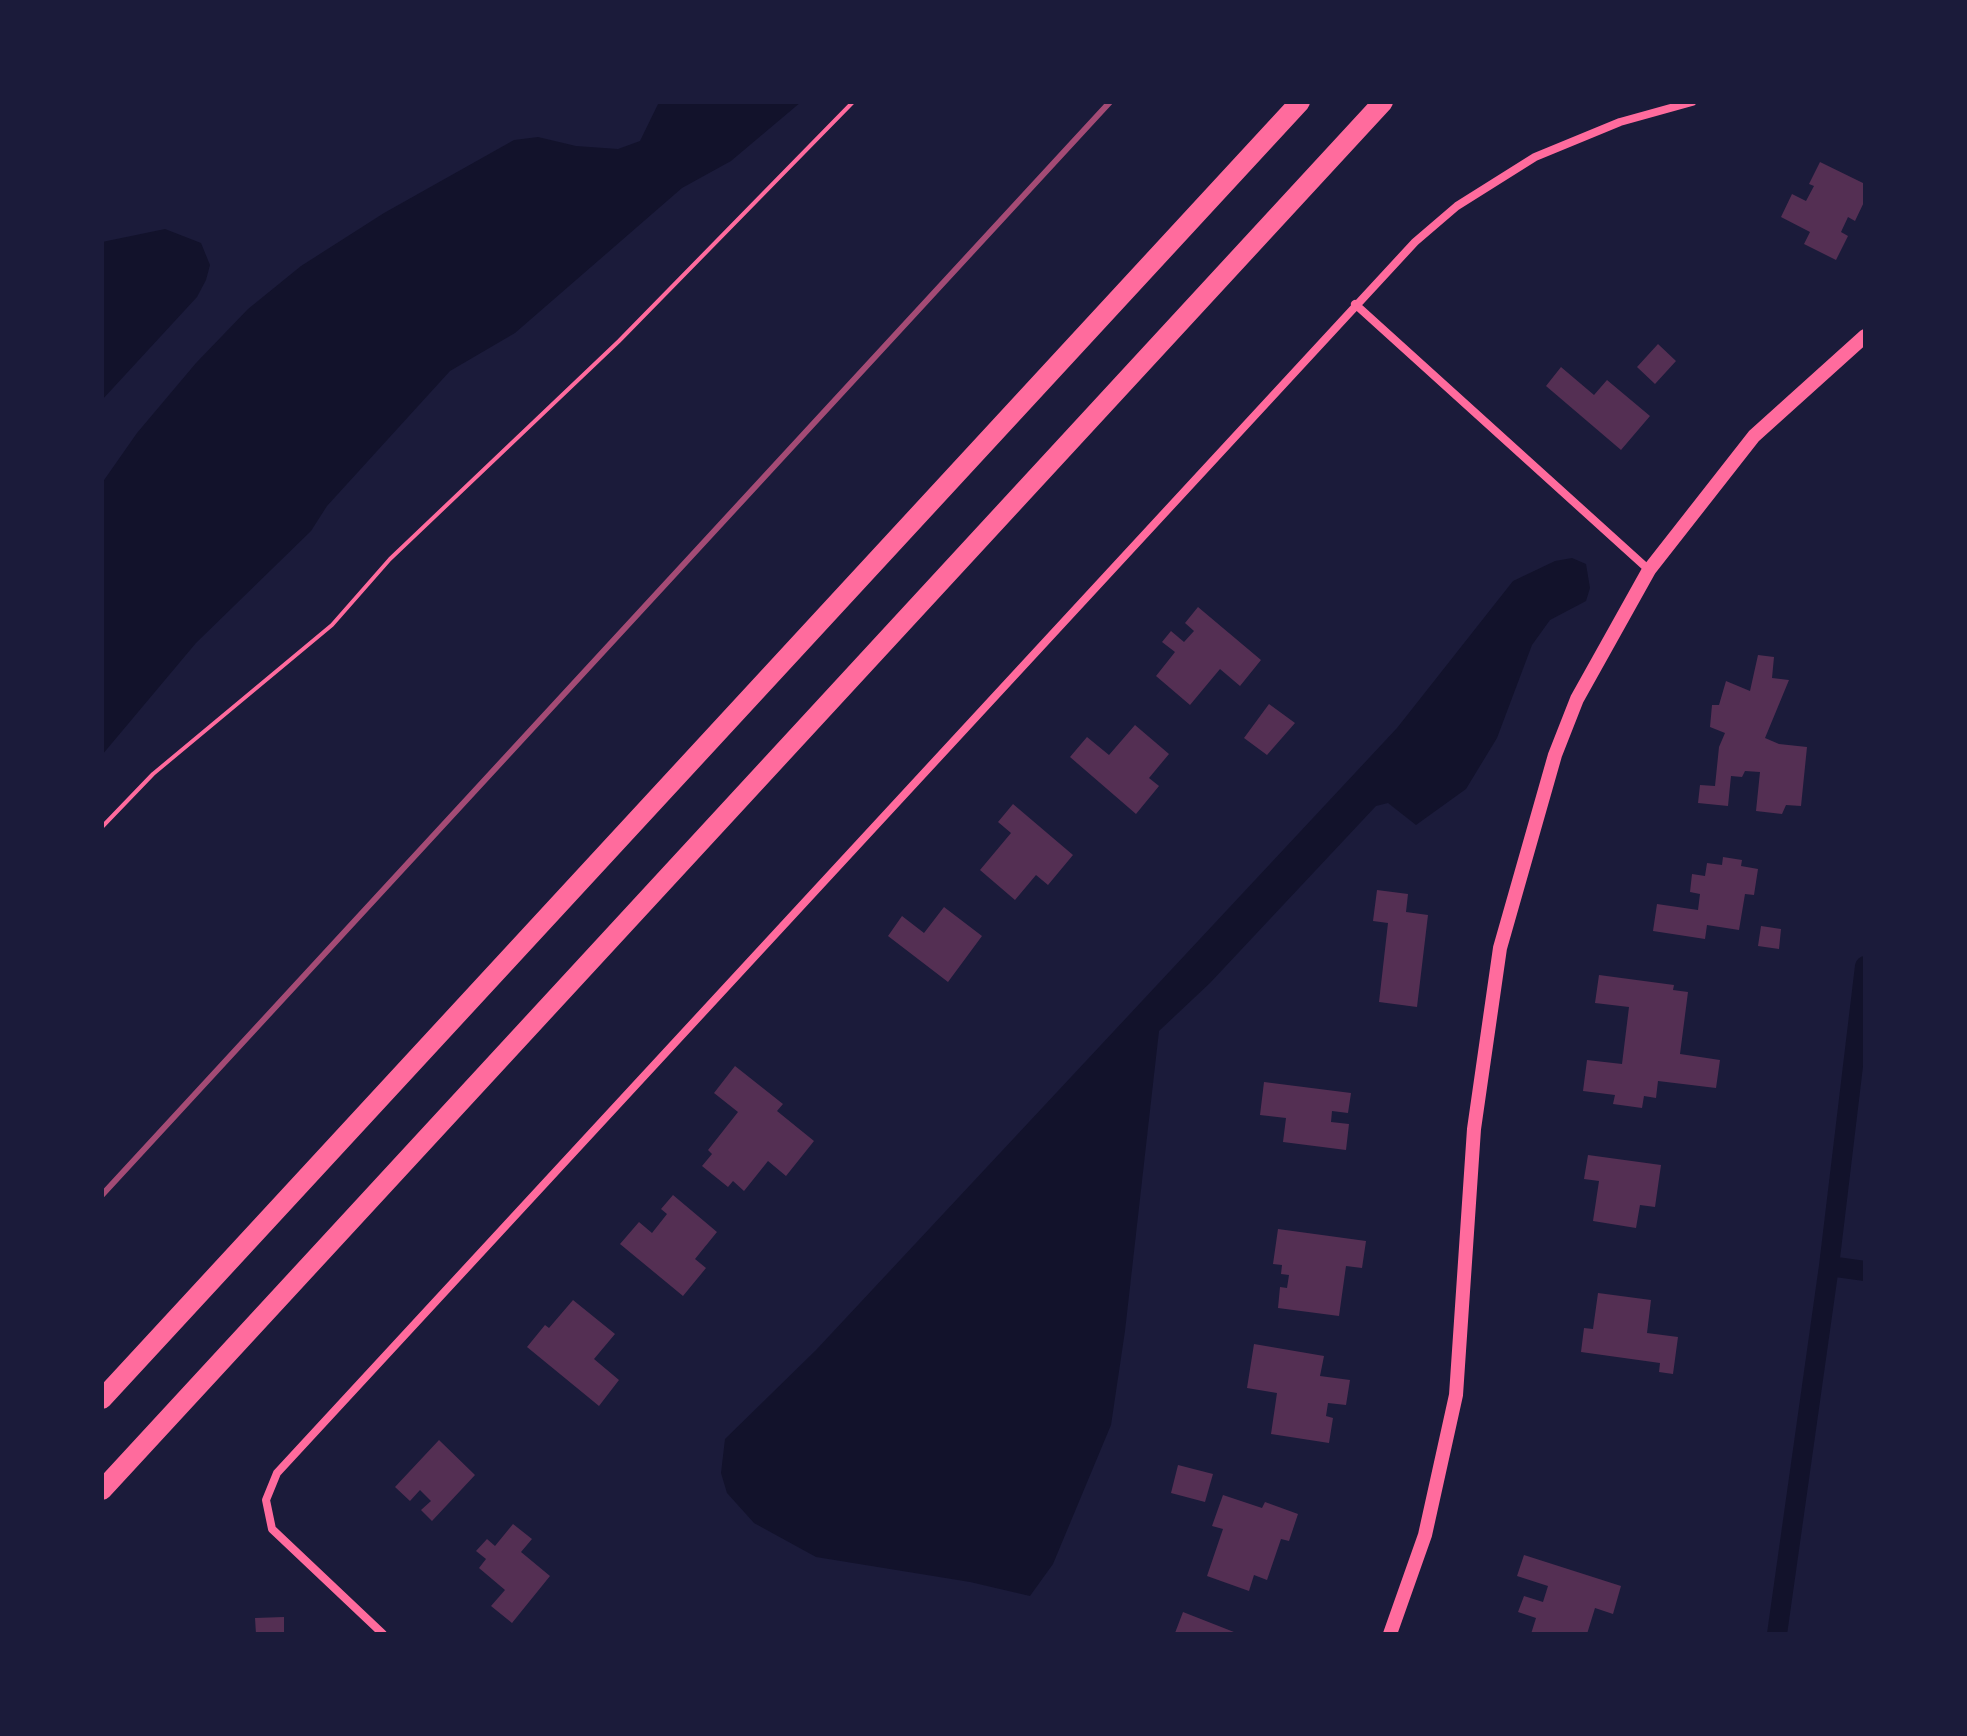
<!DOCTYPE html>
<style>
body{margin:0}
#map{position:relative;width:1967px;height:1736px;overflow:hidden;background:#1b1b3a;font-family:"PT Sans",sans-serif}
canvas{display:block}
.frame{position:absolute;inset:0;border:104px solid #1b1b3a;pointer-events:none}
</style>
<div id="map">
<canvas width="1967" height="1736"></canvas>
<div class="frame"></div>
</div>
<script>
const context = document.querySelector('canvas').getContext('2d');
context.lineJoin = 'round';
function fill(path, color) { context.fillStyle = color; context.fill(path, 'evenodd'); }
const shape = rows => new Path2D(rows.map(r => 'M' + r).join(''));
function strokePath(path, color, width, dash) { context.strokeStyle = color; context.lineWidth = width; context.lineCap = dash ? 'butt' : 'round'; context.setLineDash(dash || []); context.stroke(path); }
fill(shape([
 [659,102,801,102,731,161,682,188,515,333,450,371,327,506,311,531,196,643,102,755,102,483,137,433,196,363,248,309,301,266,384,213,514,140,538,137,576,146,618,149,640,141],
 [165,229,201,243,210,265,206,280,197,297,102,400,102,242],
 [1572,558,1586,564,1590,588,1586,601,1550,620,1532,645,1497,738,1466,789,1416,825,1388,803,1376,806,1210,983,1159,1031,1125,1331,1111,1425,1053,1564,1030,1596,970,1582,816,1557,754,1523,727,1493,721,1473,725,1439,816,1350,1397,728,1513,581,1555,561]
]), '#12122b');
strokePath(shape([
 [1829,1266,1865,1271],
 [1777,1634,1829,1266,1865,966]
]), '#12122b', 20);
fill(shape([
 [1820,162,1865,184,1865,200,1855,221,1848,217,1841,232,1848,236,1836,260,1804,244,1810,232,1781,217,1792,194,1806,201,1814,186,1809,184],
 [1658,344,1676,361,1655,384,1637,367],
 [1561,367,1594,395,1607,380,1650,416,1621,450,1546,386],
 [1198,607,1261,660,1240,686,1220,669,1190,705,1156,676,1175,652,1162,642,1171,631,1184,642,1194,631,1185,623],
 [1758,655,1774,657,1772,678,1789,680,1765,738,1779,744,1807,747,1801,806,1786,805,1782,814,1756,811,1760,772,1745,771,1742,777,1731,776,1728,806,1698,803,1700,785,1715,786,1719,747,1725,733,1710,727,1712,705,1719,705,1726,681,1750,691],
 [1269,704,1295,723,1267,755,1244,738],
 [1135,725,1169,754,1149,778,1159,786,1136,814,1070,757,1087,737,1109,755],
 [1013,804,1073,855,1048,885,1036,875,1015,900,980,870,1011,833,998,822],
 [1723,857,1742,860,1741,866,1758,869,1754,895,1745,894,1739,930,1707,925,1705,939,1653,931,1657,904,1698,910,1700,894,1690,892,1692,874,1705,876,1707,863,1722,865],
 [1377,890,1408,894,1406,912,1428,915,1417,1007,1379,1002,1388,923,1373,921],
 [944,907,982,936,948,982,888,936,902,916,924,933],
 [1761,926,1781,929,1779,949,1758,946],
 [1599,975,1674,985,1673,990,1688,992,1680,1054,1720,1060,1716,1088,1658,1081,1656,1098,1644,1096,1642,1108,1613,1104,1615,1095,1583,1091,1587,1060,1622,1064,1629,1007,1595,1003],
 [735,1066,783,1104,777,1111,814,1141,786,1176,768,1161,744,1191,733,1181,728,1187,702,1166,712,1154,708,1150,738,1112,714,1093],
 [1264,1082,1351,1093,1348,1113,1332,1111,1331,1122,1349,1124,1346,1150,1283,1142,1286,1118,1260,1115],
 [1588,1155,1661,1165,1655,1207,1640,1205,1636,1228,1593,1221,1599,1181,1584,1179],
 [673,1195,717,1232,695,1259,706,1268,683,1296,620,1244,639,1222,652,1233,667,1214,661,1209],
 [1278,1229,1366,1241,1362,1268,1346,1266,1339,1316,1278,1308,1280,1287,1287,1288,1289,1275,1281,1274,1282,1265,1273,1264],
 [1598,1293,1651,1300,1647,1333,1678,1337,1673,1374,1659,1372,1660,1363,1581,1352,1584,1328,1593,1329],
 [573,1300,615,1334,594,1359,619,1380,599,1406,527,1347,545,1325,549,1328],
 [1254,1344,1324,1356,1320,1376,1350,1380,1346,1405,1328,1403,1326,1416,1333,1418,1329,1443,1271,1434,1277,1393,1247,1388],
 [439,1440,475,1475,432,1521,421,1510,431,1501,420,1490,410,1501,395,1487],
 [1178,1465,1213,1474,1205,1502,1171,1493],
 [1223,1495,1262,1508,1265,1502,1298,1514,1289,1541,1281,1539,1267,1580,1254,1575,1249,1591,1207,1576,1223,1529,1212,1526],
 [513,1524,532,1539,521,1552,550,1576,512,1623,491,1606,505,1590,479,1568,486,1559,476,1551,487,1539,495,1546],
 [1524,1555,1621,1586,1613,1614,1595,1608,1587,1634,1531,1634,1536,1618,1518,1612,1524,1596,1543,1602,1548,1586,1517,1576],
 [1183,1612,1239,1634,1175,1633],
 [284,1617,284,1634,256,1634,255,1618]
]), '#542f53');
strokePath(shape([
 [102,827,153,774,332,625,390,559,619,341,853,102]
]), '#ff6b9d', 4);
strokePath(shape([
 [1355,304,1649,570],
 [383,1634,272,1529,266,1500,277,1473,1415,242,1457,206,1535,157,1620,122,1692,102]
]), '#ff6b9d', 8);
strokePath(shape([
 [1390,1634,1425,1535,1456,1395,1474,1129,1500,948,1555,755,1577,699,1649,570,1754,436,1865,336]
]), '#ff6b9d', 14);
strokePath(shape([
 [102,1399,1300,102],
 [102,1490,1383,102]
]), '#ff6b9d', 20);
strokePath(shape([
 [102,1195,1110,102]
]), '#a44b75', 6);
</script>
